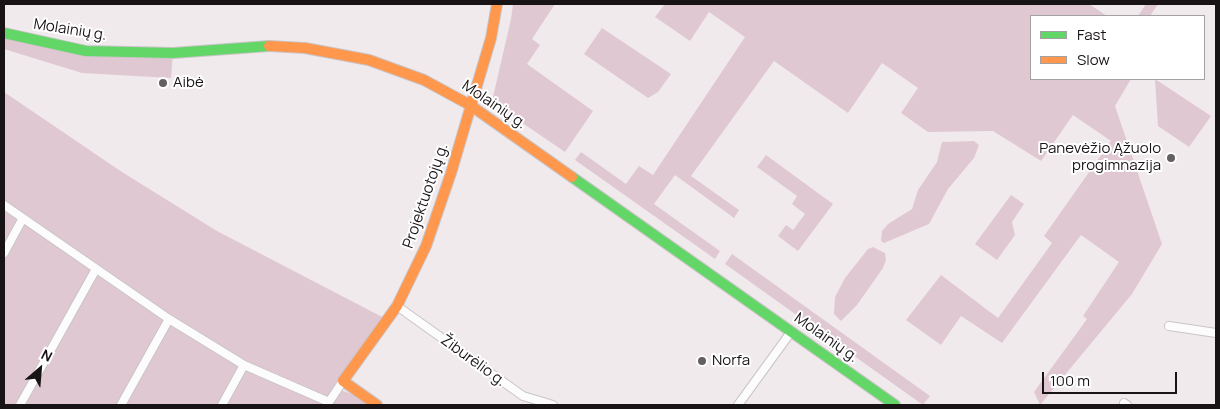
<!DOCTYPE html>
<meta charset="utf-8">
<style>
body{margin:0}
#map{position:relative;width:1220px;height:409px;overflow:hidden;background:#f1eaed;font-family:Manrope,sans-serif}
canvas{display:block}
.frame{position:absolute;inset:0;border:5px solid #181416;pointer-events:none}
.legend{position:absolute;left:1030px;top:15px;width:175px;height:65px;box-sizing:border-box;background:#fff;border:1px solid #a3a1a2;margin:0;padding:6px 9px;list-style:none;font-size:15px;color:#181416}
.legend li{display:flex;align-items:center;gap:10px;height:25px}
.legend b{width:25px;border:1px solid #a3a1a2}
.north{position:absolute;left:15px;top:344px;width:50px;height:50px;-webkit-text-stroke:4px #fff;paint-order:stroke;rotate:27deg;font-size:14px;font-weight:700;line-height:20px;text-align:center;color:#181416}
.north::after{content:'';display:block;margin:auto;width:18px;height:22px;background:#181416;clip-path:polygon(50% 0,100% 100%,50% 72%,0 100%)}
.scale{position:absolute;left:1042px;top:372px;width:135px;height:22px;box-sizing:border-box;border:2px solid #181416;border-top:0;padding-left:6px;font-size:15px;line-height:18px;white-space:nowrap;color:#181416;-webkit-text-stroke:4px #fff;paint-order:stroke}
</style>
<div id="map">
<canvas width="1220" height="409"></canvas>
<div class="frame"></div>
<ul class="legend">
<li><b style="height:6px;background:#63d668"></b>Fast</li>
<li><b style="height:6px;background:#ff974d"></b>Slow</li>
</ul>
<div class="north">N</div>
<div class="scale">100 m</div>
</div>
<script>
const context = document.querySelector('canvas').getContext('2d');
context.lineJoin = 'round';
function fill(path, color) { context.fillStyle = color; context.fill(path, 'evenodd'); }
const shape = rows => new Path2D(rows.map(r => 'M' + r).join(''));
function strokePath(path, color, width, dash) { context.strokeStyle = color; context.lineWidth = width; context.lineCap = dash ? 'butt' : 'round'; context.setLineDash(dash || []); context.stroke(path); }
function write(font, color, halo, rows, align = 'center') {
  context.font = font + ' Manrope,sans-serif'; context.lineWidth = 4; context.setLineDash([]); context.textBaseline = 'middle'; context.strokeStyle = halo; context.fillStyle = color; for (const [text, x, y, turn = 0] of rows) {
    context.save(); context.translate(x, y); context.rotate((+turn || 0) * Math.PI / 180); context.textAlign = isNaN(turn) ? turn : align; if (halo) context.strokeText(text, 0, 0); context.fillText(text, 0, 0); context.restore();
  }
}
fill(shape([
 [513,4,555,4,532,39,540,45,527,64,593,111,565,152,496,105,493,97,511,19],
 [665,4,1089,4,1107,16,1031,16,1031,79,1131,79,1115,106,1162,244,1132,294,1040,405,1034,392,1087,319,1083,316,1119,262,1081,235,1002,343,961,316,941,345,906,320,941,275,998,318,1052,243,1044,236,1111,141,1073,115,1041,161,993,131,928,132,901,113,918,88,882,63,848,113,774,61,691,176,739,210,734,218,675,175,654,204,720,251,715,259,575,160,581,152,626,184,639,166,653,175,745,37,709,12,690,41,655,17],
 [1146,4,1158,4,1150,16,1138,16],
 [602,28,671,74,658,92,648,98,584,54],
 [4,33,86,51,173,53,171,78,82,73,4,49],
 [1155,79,1211,116,1189,147,1158,126],
 [4,92,122,172,217,231,388,320,338,389,354,395,367,405,4,405],
 [974,141,979,145,974,158,948,189,929,224,884,243,881,241,882,231,888,224,912,209,918,190,937,162,942,142],
 [766,155,833,204,798,251,778,236,786,225,793,230,805,214,792,204,797,196,757,167],
 [1011,195,1024,204,1012,222,1015,235,997,260,975,244],
 [873,247,885,253,886,260,883,268,857,305,841,321,834,314,835,297,845,278,868,249],
 [732,254,930,396,923,405,725,264]
]), '#e0c8d3');
const street = shape([
 [4,205,169,319,244,365,329,402],
 [4,253,23,218],
 [397,306,523,396,553,405],
 [1169,326,1216,333],
 [1124,403,1127,405],
 [20,405,96,269],
 [121,405,169,319],
 [222,405,244,365],
 [327,405,343,381],
 [738,405,791,332]
]);
const fast = shape([
 [4,33,86,51,173,53,269,46],
 [572,177,895,405]
]);
const slow = shape([
 [269,46,305,48,369,60,424,80,470,105,572,177],
 [377,405,343,381,397,306,426,246,451,173,491,38,497,4]
]);
strokePath(street, '#c9c4c6', 10);
strokePath(fast, '#c9c4c6', 12);
strokePath(slow, '#c9c4c6', 12);
strokePath(street, '#fdfcfc', 8);
strokePath(fast, '#63d668', 10);
strokePath(slow, '#ff974d', 10);
for (const [x, y, r, color] of [
 [163,83,5,"#645f61"],
 [1171,158,5,"#645f61"],
 [702,361,5,"#645f61"]
]) { const dot = new Path2D(); dot.arc(x, y, r, 0, 2 * Math.PI); context.fillStyle = color; context.fill(dot); strokePath(dot, '#fff', 2); }
write('15px', '#181416', '#fff', [
 ["Molainių g.",70,30,9],
 ["Molainių g.",494,105,34],
 ["Projektuotojų g.",426,196,-71],
 ["Molainių g.",826,338,35],
 ["Žiburėlio g.",473,361,36]
]);
write('15px', '#181416', '#fff', [
 ["Aibė",173,83],
 ["Panevėžio Ąžuolo",1161,149,"right"],
 ["progimnazija",1161,166,"right"],
 ["Norfa",712,361]
], 'left');
</script>
